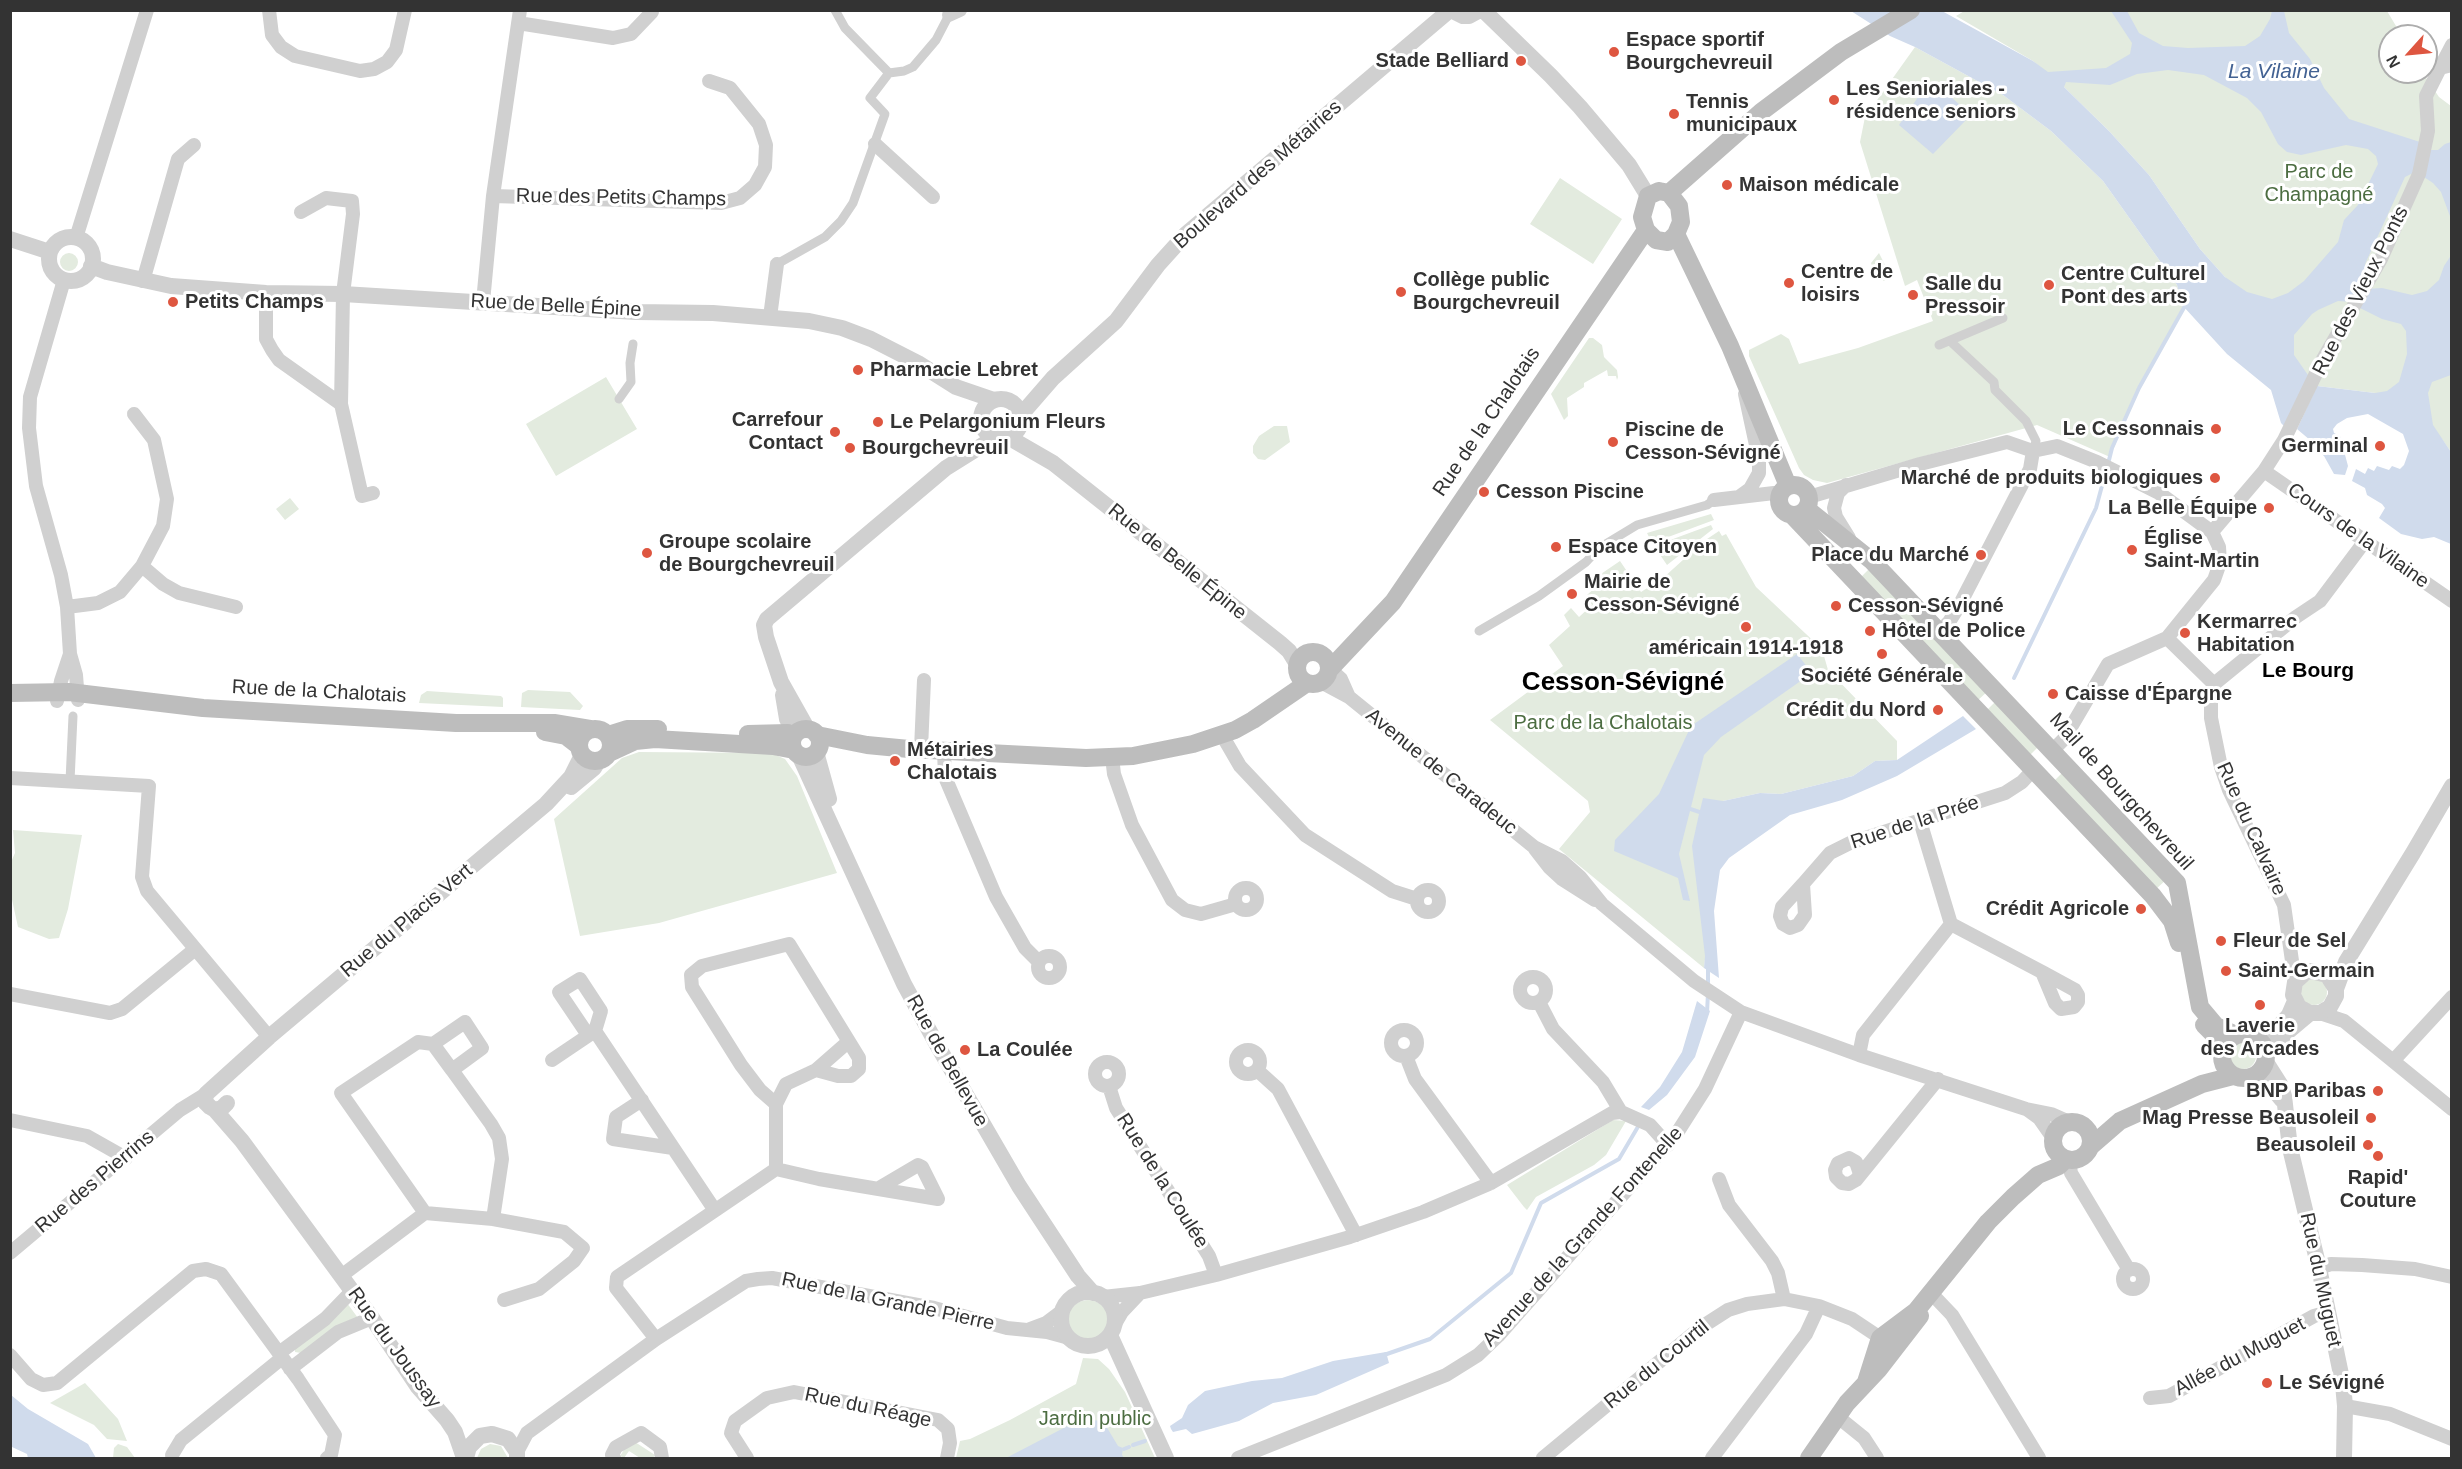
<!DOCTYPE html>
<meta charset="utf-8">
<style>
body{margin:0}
#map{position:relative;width:2462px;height:1469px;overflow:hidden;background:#fff;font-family:Helvetica,sans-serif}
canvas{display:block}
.frame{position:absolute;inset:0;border:12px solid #333;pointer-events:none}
.north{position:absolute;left:2378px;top:24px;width:60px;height:60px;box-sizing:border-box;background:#fff;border:2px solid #adadad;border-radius:50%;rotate:243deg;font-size:16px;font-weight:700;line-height:24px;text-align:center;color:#333}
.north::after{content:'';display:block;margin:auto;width:21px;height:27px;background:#de5640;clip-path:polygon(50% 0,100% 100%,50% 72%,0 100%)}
</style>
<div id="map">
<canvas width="2462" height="1469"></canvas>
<div class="frame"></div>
<div class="north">N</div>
</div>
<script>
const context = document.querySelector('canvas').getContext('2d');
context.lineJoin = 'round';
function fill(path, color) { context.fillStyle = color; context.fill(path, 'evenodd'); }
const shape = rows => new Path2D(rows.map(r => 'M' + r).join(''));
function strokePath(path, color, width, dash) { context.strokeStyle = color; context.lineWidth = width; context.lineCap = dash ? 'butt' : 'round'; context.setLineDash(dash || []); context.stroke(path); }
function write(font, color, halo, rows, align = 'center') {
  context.font = font + ' Helvetica,sans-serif'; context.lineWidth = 6; context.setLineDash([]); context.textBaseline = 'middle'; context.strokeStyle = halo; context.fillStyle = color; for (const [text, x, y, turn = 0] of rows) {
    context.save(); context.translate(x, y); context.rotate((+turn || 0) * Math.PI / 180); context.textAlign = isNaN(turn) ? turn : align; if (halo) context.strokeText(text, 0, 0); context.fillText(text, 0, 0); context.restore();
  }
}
fill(shape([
 [1966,10,2387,11,2402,36,2390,36,2390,72,2422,72,2439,97,2451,106,2451,452,2442,439,2375,393,2317,386,2297,373,2225,277,2200,249,2149,175,2109,131,2064,87,2033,61,1956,16],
 [1915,47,2003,95,2051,131,2103,181,2177,285,2183,306,2139,388,2110,457,2037,425,1827,483,1813,480,1804,475,1799,468,1749,356,1749,350,1781,334,1789,339,1799,364,1858,348,1933,321,1917,280,1905,286,1860,142,1865,117],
 [1560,178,1622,219,1593,264,1530,224],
 [1879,253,1890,275,1884,281,1875,274,1871,263],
 '60 262a9 9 0 1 1 18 0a9 9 0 1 1-18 0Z',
 [1589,338,1593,338,1602,345,1604,357,1617,370,1618,377,1617,380,1616,376,1608,376,1607,370,1584,383,1584,387,1567,398,1568,416,1564,420,1551,394],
 [606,377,637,429,556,476,526,424],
 [1274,426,1287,426,1290,442,1265,460,1258,459,1253,453,1253,446,1259,436],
 [290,498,299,509,285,520,276,509],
 [1711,514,1714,520,1652,543,1647,533],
 [1711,525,1713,529,1667,565,1654,546],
 [1719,531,1722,536,1726,534,1756,587,1822,649,1828,670,1897,741,1897,760,1875,761,1853,776,1781,794,1760,793,1723,801,1704,968,1559,849,1590,812,1588,801,1490,720,1563,666,1549,645,1570,626,1564,615,1571,608,1579,617,1592,605,1587,595,1599,584,1595,578,1620,561,1641,592,1663,578,1704,541],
 [1871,567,1989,690,1976,702,1859,579],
 [528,690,570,692,583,706,580,710,521,707,522,693],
 [427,691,501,696,503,698,503,707,419,703,421,695],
 [1997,700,2040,745,2029,756,1986,711],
 [639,752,771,753,785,759,797,776,837,873,659,923,580,936,554,819,622,758],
 [2065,770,2167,879,2155,890,2052,783],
 [13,830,82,835,68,909,59,938,49,939,18,927,11,895,11,862,15,853],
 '2301 992a13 13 0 1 1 26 0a13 13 0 1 1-26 0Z',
 '2230 1056a13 13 0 1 1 26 0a13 13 0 1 1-26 0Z',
 [1613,1120,1626,1121,1606,1155,1594,1165,1536,1197,1527,1210,1524,1207,1507,1185],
 '1068 1320a20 20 0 1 1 40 0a20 20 0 1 1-40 0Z',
 [347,1303,358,1318,301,1353,295,1352,295,1349],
 [1083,1358,1098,1359,1109,1369,1125,1392,1155,1458,956,1458,960,1441,970,1439,1010,1420,1076,1384],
 [85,1383,118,1419,127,1441,107,1439,94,1425,50,1403],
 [635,1442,655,1455,653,1458,640,1458,629,1451,624,1458,620,1456,626,1447],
 [118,1444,127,1447,135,1458,113,1458,114,1448],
 [490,1444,501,1446,508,1458,477,1458,481,1449]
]), '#e3ebdf');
fill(shape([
 [1851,11,1942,11,2033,61,2048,72,2106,68,2130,54,2132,43,2111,11,2127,11,2139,33,2163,46,2188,48,2245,46,2260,36,2270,19,2272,11,2284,11,2289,33,2310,59,2324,88,2349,119,2423,143,2415,172,2405,177,2365,264,2365,280,2352,302,2338,301,2318,310,2312,314,2294,335,2294,355,2310,378,2286,428,2281,423,2271,390,2227,354,2183,306,2177,285,2103,181,2051,131,2003,95,1915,47,1890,36],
 [2168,70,2204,75,2247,98,2261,112,2278,144,2287,152,2301,155,2346,145,2368,149,2376,156,2378,164,2358,205,2344,220,2338,242,2304,281,2288,293,2272,299,2247,292,2225,277,2200,249,2149,175,2109,131,2064,87,2066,82,2110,85,2137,74],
 [1935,83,1968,112,1966,120,1933,154,1899,125,1925,87],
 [2451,142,2451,219,2441,192,2433,183,2418,173,2426,150,2438,150,2445,144],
 [2451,249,2451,375,2432,382,2428,393,2433,425,2451,452,2451,544,2434,537,2422,539,2401,534,2379,518,2385,508,2382,504,2367,495,2365,488,2352,481,2356,469,2365,474,2368,468,2374,471,2377,466,2389,470,2392,466,2400,469,2404,465,2409,451,2403,434,2368,414,2347,418,2337,424,2333,429,2334,433,2340,436,2348,466,2345,475,2334,474,2324,456,2316,449,2317,446,2297,429,2317,386,2375,393,2387,391,2399,382,2407,354,2406,331,2401,324,2382,319,2360,308,2366,289,2382,288,2412,295,2427,291,2439,280,2444,266,2450,257],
 [1797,654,1812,673,1721,737,1704,755,1691,807,1700,810,1703,798,1723,801,1760,793,1781,794,1853,776,1875,761,1897,760,1963,716,1976,729,1897,776,1842,800,1790,815,1729,858,1720,870,1714,911,1719,978,1704,968,1705,956,1692,846,1699,814,1690,811,1679,854,1690,901,1683,900,1678,878,1614,851,1615,840,1659,794,1691,726],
 [1697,1001,1710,1011,1695,1057,1667,1095,1649,1110,1641,1107,1660,1087,1682,1052],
 [1386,1352,1389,1363,1316,1395,1273,1403,1239,1421,1192,1434,1186,1429,1173,1432,1171,1429,1170,1426,1182,1418,1188,1405,1205,1391,1252,1381,1282,1378,1333,1361],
 [11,1395,28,1409,88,1444,96,1458,28,1458,27,1454,12,1447],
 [1081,1419,1103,1421,1118,1446,1123,1448,1122,1455,1124,1458,1006,1458]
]), '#d0dbec');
strokePath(shape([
 [2108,464,2112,448,2139,388,2186,304],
 [2014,678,2096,508,2106,471],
 [1708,966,1708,986],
 [1707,1013,1708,993],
 [1384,1355,1430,1339,1511,1273,1541,1203,1619,1159,1639,1125],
 [1133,1445,1145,1441],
 [1124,1449,1129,1447]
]), '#d0dbec', 4);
strokePath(shape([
 [835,10,845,28,889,73,904,71,913,67,936,40,949,15],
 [777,264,825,237,841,221,853,203,885,114,870,98,889,73],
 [1950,341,1994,382,1995,390,2026,421,2036,441,2033,451],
 [1939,345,2003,318],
 [619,399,631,382,630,363,633,344],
 [1479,631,1539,596,1586,562,1599,548,1637,525,1707,505,1714,500],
 [70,781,73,716]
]), '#d0d0d0', 9);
strokePath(shape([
 [269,10,272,35,281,47,295,56,360,71,374,69,387,62,396,50,405,10],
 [949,15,960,10],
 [518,23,613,38,631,34,652,12],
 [2440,68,2452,45],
 [875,144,933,197],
 [493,196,721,203,740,198,755,185,765,167,766,145,759,124,730,88,709,81],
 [301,212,326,198,352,201,353,214,343,294,341,404],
 [76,238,147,10],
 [64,280,30,397,29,428,36,486,61,575,67,607,70,654,76,675,78,700],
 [143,281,178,159,194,145],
 [266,293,266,339,272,350,279,360,341,404,362,496,373,493],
 [483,302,493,196,520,10],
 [770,317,777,264],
 [2264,471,2452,601],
 [1846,485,1838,493,1834,508,1836,517,1849,538],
 [1739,497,1750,489,1759,473,1759,459,1745,394],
 [1809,497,1920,464,2007,442,2033,451,2057,446,2097,462,2159,493,2212,532,2219,547,2220,563,2214,580,2167,638,2108,664,2064,739,2053,750],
 [1714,500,1774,493,1780,495],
 [2212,532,2264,471,2284,440,2323,359,2381,259,2419,174,2428,131,2426,96,2440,68,2452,65],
 [142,566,163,584,179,593,236,607],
 [67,607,98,603,120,592,142,566,163,526,167,499,154,440,134,414],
 [1939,632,1949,622,1959,606,2030,469,2033,451],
 [2167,638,2214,684],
 [1330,669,1341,679,1349,697],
 [1321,682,1349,697,1534,847,1562,861,1580,877,1602,904,1694,981,1741,1012,1859,1055,2026,1109,2051,1114,2069,1122],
 [2214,684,2211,700,2211,718,2221,767,2229,790,2284,905,2295,982],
 [2214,684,2296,617,2320,601,2365,541],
 [57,701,61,681,70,654],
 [1222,735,1240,766,1305,835,1392,891,1417,899],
 [921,749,924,680],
 [944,751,945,777,996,897,1025,948,1039,962],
 [1112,757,1114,774,1132,825,1172,900,1185,910,1201,914,1236,904],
 [10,778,149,786,142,877,147,891,269,1037],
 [1535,849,1549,867,1562,879,1595,900],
 [1803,884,1830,853,1850,843,2005,793,2022,782,2033,770],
 [1803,884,1805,915,1798,925,1790,928,1783,924,1780,916,1782,907,1803,884],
 '1235 899a11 11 0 1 1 22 0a11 11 0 1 1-22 0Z',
 '1417 901a11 11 0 1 1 22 0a11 11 0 1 1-22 0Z',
 [1951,924,2042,972],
 '1038 967a11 11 0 1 1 22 0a11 11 0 1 1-22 0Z',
 [2042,972,2075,990,2078,995,2078,1002,2074,1007,2061,1009,2055,1003,2042,972],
 '1520 990a13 13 0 1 1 26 0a13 13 0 1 1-26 0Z',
 [10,994,110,1013,122,1009,194,950],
 [1539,1002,1553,1029,1603,1082,1621,1112],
 [2320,1013,2344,1021,2452,1109],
 '1391 1043a13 13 0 1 1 26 0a13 13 0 1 1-26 0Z',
 [588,1035,559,992,580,979,601,1011,595,1031],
 [433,1044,452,1070],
 '1236 1062a12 12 0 1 1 24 0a12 12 0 1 1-24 0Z',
 [1859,1055,1863,1035,1951,924,1920,821],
 [1406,1056,1415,1079,1491,1183],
 [552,1060,595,1031,714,1209],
 [2393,1061,2452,997],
 '1095 1074a12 12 0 1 1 24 0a12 12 0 1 1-24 0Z',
 [1257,1070,1278,1089,1356,1235],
 [1109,1086,1116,1108,1209,1256,1216,1275],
 [642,1100,616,1117,613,1139,673,1148],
 [776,1104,786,1084,816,1070,848,1042],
 [2028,1110,2039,1118,2053,1138],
 [10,1120,87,1136,126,1158],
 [2069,1160,2071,1173,2129,1270],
 [776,1169,819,1179,938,1199,922,1167,918,1165,879,1188],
 [1860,1174,1856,1162,1849,1158,1838,1163,1835,1170,1836,1177,1842,1183,1849,1184,1856,1180,1938,1079],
 [1719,1179,1729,1205,1772,1261,1778,1273,1784,1299],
 [425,1213,341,1093,418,1042,433,1044,465,1022,482,1048,452,1070,491,1124,499,1138,502,1159,493,1219],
 [10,1253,180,1110,206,1094],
 [2319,1268,2331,1264,2362,1265,2415,1269,2452,1277],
 '2123 1279a10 10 0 1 1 20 0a10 10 0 1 1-20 0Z',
 [341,1276,425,1213,493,1219,564,1232,583,1248,574,1261,539,1289,504,1300],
 [1931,1293,1952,1315,2039,1458],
 [1103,1297,1140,1293,1216,1275,1350,1237,1423,1212,1491,1183,1612,1113,1621,1112,1650,1125,1668,1145],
 [1115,1324,1122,1312,1140,1293],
 [1030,1329,1046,1323,1062,1311],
 [656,1339,616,1288,617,1277,776,1169,776,1104,760,1090,741,1065,692,987,691,975,702,966,789,944,859,1058,859,1069,851,1076,838,1076,816,1070],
 [279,1353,325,1319,352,1291],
 [10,1355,31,1379,43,1385,57,1383,193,1271,206,1269,221,1274,298,1379,335,1435,331,1455,327,1458],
 [290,1369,338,1332,372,1318],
 [2150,1398,2169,1396,2314,1316,2328,1312],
 [2345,1406,2390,1414,2452,1439],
 [1838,1417,1864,1438,1877,1458],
 [517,1452,527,1433,656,1339,735,1288,746,1281,758,1279,772,1278,934,1308,1007,1328,1047,1332,1069,1338],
 [172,1455,181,1440,282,1358],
 [614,1458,612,1455,616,1447,641,1433,660,1447,662,1458],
 [747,1458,731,1433,735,1421,767,1398,794,1392,938,1420,948,1429,950,1443,947,1458],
 [1238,1458,1446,1375,1478,1355,1498,1336,1677,1133,1705,1089,1741,1012],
 [1543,1458,1700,1328,1728,1310,1747,1304,1784,1299,1819,1306,1852,1319,1888,1343],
 [1712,1458,1806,1334,1819,1306]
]), '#d0d0d0', 14);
strokePath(shape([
 [1451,10,1463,16,1469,16,1480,10],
 [1483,10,1551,76,1580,107,1629,165,1648,196],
 '49 259a22 22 0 1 1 44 0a22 22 0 1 1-44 0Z',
 [10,239,50,252],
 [91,266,107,272,171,286,266,293,343,294,636,312,713,313,809,321,842,328,871,339,918,363,956,387,994,400],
 '981 419a20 20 0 1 1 40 0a20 20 0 1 1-40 0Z',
 [1020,416,1053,378,1116,321,1158,265,1186,234,1450,10],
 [1008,437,1053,463,1280,643,1289,651,1297,664],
 [783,695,787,719,795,735],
 [808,730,781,682,766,637,764,625,767,619,946,468,994,438],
 [816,752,829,799],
 [799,755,904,984,936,1043,1019,1186,1078,1276,1093,1293],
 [571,787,594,768,599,760],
 [2336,989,2327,975,2311,971,2305,973,2295,982,2293,995,2299,1007,2310,1013,2320,1013,2330,1007,2336,996,2336,989,2346,962,2413,853,2452,786],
 [2255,1037,2280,1025,2289,1015,2295,1001],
 [2266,1053,2279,1039,2310,1013],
 [2266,1062,2280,1084,2284,1096,2290,1148,2319,1268,2343,1384,2345,1406,2344,1458],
 [2251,1078,2273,1089,2282,1100],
 [227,1103,222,1108,215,1110,210,1107,205,1102,206,1094,269,1037,546,804,571,777,582,755],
 [215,1110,242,1141,372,1318,418,1387,447,1420,455,1432,464,1458],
 '1061 1319a27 27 0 1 1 54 0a27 27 0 1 1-54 0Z',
 [1110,1335,1166,1458],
 [466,1458,469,1447,480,1436,492,1434,508,1439,517,1452,517,1458]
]), '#d0d0d0', 16);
strokePath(shape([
 [1659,191,1669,193,1679,206,1681,222,1676,234,1668,242,1656,240,1646,230,1642,217,1648,196,1659,191],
 [1669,193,1761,112,1841,52,1911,10],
 [1676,234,1730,346,1788,486],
 '1779 500a15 15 0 1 1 30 0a15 15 0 1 1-30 0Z',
 [1807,509,1872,561,2177,883,2200,1007,2216,1026,2236,1035],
 [1792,515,2153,896,2172,921,2179,943],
 '1297 668a16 16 0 1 1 32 0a16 16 0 1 1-32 0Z',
 [1330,669,1393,602,1646,230],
 [10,693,69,692,203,708,456,723,554,723,590,729],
 '579 745a16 16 0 1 1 32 0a16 16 0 1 1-32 0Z',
 '792 743a14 14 0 1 1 28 0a14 14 0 1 1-28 0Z',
 [545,732,566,736,579,746],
 [748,734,788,733,794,736],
 [608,735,627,729,658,729],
 [817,735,867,745,909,749,1086,758,1133,756,1193,744,1235,730,1253,720,1307,683],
 [609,753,635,741,655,739,773,746,794,750],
 [2204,1025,2215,1036,2223,1049],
 '2222 1056a22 22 0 1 1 44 0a22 22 0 1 1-44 0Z',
 '2053 1141a19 19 0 1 1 38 0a19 19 0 1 1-38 0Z',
 [2090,1147,2120,1121,2202,1084,2233,1076],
 [1866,1382,1880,1338,1916,1311,1988,1222,2013,1197,2038,1175,2059,1166,2066,1159],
 [1809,1458,1847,1403,1879,1369,1920,1316]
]), '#bdbdbd', 18);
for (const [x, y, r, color] of [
 [1614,52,6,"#de5640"],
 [1521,61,6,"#de5640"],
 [1834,100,6,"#de5640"],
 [1674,114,6,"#de5640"],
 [1727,185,6,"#de5640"],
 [1789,283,6,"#de5640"],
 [2049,285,6,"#de5640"],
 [1401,292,6,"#de5640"],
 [1913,295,6,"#de5640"],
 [173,302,6,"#de5640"],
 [858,370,6,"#de5640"],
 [878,422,6,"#de5640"],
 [2216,429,6,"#de5640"],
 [835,432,6,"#de5640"],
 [1613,442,6,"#de5640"],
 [2380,446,6,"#de5640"],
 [850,448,6,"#de5640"],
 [2215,478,6,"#de5640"],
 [1484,492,6,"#de5640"],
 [2269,508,6,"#de5640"],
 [1556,547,6,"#de5640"],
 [2132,550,6,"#de5640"],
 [647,553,6,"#de5640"],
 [1981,555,6,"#de5640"],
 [1572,594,6,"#de5640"],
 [1836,606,6,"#de5640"],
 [1746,627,6,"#de5640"],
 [1870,631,6,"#de5640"],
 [2185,633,6,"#de5640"],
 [1882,654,6,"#de5640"],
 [2053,694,6,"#de5640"],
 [1938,710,6,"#de5640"],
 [895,761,6,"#de5640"],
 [2141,909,6,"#de5640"],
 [2221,941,6,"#de5640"],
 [2226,971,6,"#de5640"],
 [2260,1005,6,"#de5640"],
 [965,1050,6,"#de5640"],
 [2378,1091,6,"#de5640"],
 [2371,1118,6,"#de5640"],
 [2368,1145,6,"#de5640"],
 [2378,1156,6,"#de5640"],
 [2267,1383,6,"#de5640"]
]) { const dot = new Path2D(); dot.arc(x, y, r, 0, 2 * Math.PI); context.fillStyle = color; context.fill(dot); strokePath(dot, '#fff', 2); }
write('bold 20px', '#333', '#fff', [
 ["Espace sportif",1626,40],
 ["Bourgchevreuil",1626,63],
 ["Stade Belliard",1509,61,"right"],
 ["Les Senioriales -",1846,89],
 ["résidence seniors",1846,112],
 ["Tennis",1686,102],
 ["municipaux",1686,125],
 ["Maison médicale",1739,185],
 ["Centre de",1801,272],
 ["loisirs",1801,295],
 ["Centre Culturel",2061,274],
 ["Pont des arts",2061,297],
 ["Collège public",1413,280],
 ["Bourgchevreuil",1413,303],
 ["Salle du",1925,284],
 ["Pressoir",1925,307],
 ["Petits Champs",185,302],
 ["Pharmacie Lebret",870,370],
 ["Carrefour",823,420,"right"],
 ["Contact",823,443,"right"],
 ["Le Pelargonium Fleurs",890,422],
 ["Le Cessonnais",2204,429,"right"],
 ["Piscine de",1625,430],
 ["Cesson-Sévigné",1625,453],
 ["Germinal",2368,446,"right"],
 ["Bourgchevreuil",862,448],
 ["Marché de produits biologiques",2203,478,"right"],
 ["Cesson Piscine",1496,492],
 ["La Belle Équipe",2257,508,"right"],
 ["Église",2144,538],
 ["Saint-Martin",2144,561],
 ["Groupe scolaire",659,542],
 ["de Bourgchevreuil",659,565],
 ["Espace Citoyen",1568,547],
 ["Place du Marché",1969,555,"right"],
 ["Mairie de",1584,582],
 ["Cesson-Sévigné",1584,605],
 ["Cesson-Sévigné",1848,606],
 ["Kermarrec",2197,622],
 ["Habitation",2197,645],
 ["Hôtel de Police",1882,631],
 ["américain 1914-1918",1746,648,"center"],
 ["Société Générale",1882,676,"center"],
 ["Caisse d'Épargne",2065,694],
 ["Crédit du Nord",1926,710,"right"],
 ["Métairies",907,750],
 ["Chalotais",907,773],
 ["Crédit Agricole",2129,909,"right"],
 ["Fleur de Sel",2233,941],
 ["Saint-Germain",2238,971],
 ["Laverie",2260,1026,"center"],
 ["des Arcades",2260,1049,"center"],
 ["La Coulée",977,1050],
 ["BNP Paribas",2366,1091,"right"],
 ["Mag Presse Beausoleil",2359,1118,"right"],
 ["Beausoleil",2356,1145,"right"],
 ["Rapid'",2378,1178,"center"],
 ["Couture",2378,1201,"center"],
 ["Le Sévigné",2279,1383]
], 'left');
write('20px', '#4c6d41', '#fff', [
 ["Parc de",2319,172],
 ["Champagné",2319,195],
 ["Parc de la Chalotais",1603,723],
 ["Jardin public",1095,1419]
]);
write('20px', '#333', '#fff', [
 ["Boulevard des Métairies",1258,175,-41],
 ["Rue des Petits Champs",621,198,1],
 ["Rue des Vieux Ponts",2361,291,-63],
 ["Rue de Belle Épine",556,306,3],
 ["Rue de la Chalotais",1487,422,-56],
 ["Cours de la Vilaine",2358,536,35],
 ["Rue de Belle Épine",1177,562,39],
 ["Rue de la Chalotais",319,692,3],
 ["Avenue de Caradeuc",1441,772,39],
 ["Mail de Bourgchevreuil",2121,792,48],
 ["Rue de la Prée",1915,823,-18],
 ["Rue du Calvaire",2251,829,66],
 ["Rue du Placis Vert",407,921,-40],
 ["Rue de Bellevue",947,1061,61],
 ["Rue de la Coulée",1162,1181,58],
 ["Rue des Pierrins",95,1182,-40],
 ["Avenue de la Grande Fontenelle",1583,1237,-48],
 ["Rue du Muguet",2320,1280,78],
 ["Rue de la Grande Pierre",888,1302,12],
 ["Rue du Joussay",394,1348,54],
 ["Allée du Muguet",2240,1357,-28],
 ["Rue du Courtil",1657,1365,-39],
 ["Rue du Réage",868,1408,12]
]);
write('italic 21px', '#436293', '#fff', [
 ["La Vilaine",2274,72]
]);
write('bold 21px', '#000', '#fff', [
 ["Le Bourg",2308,671]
]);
write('bold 26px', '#000', '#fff', [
 ["Cesson-Sévigné",1623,683]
]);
</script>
